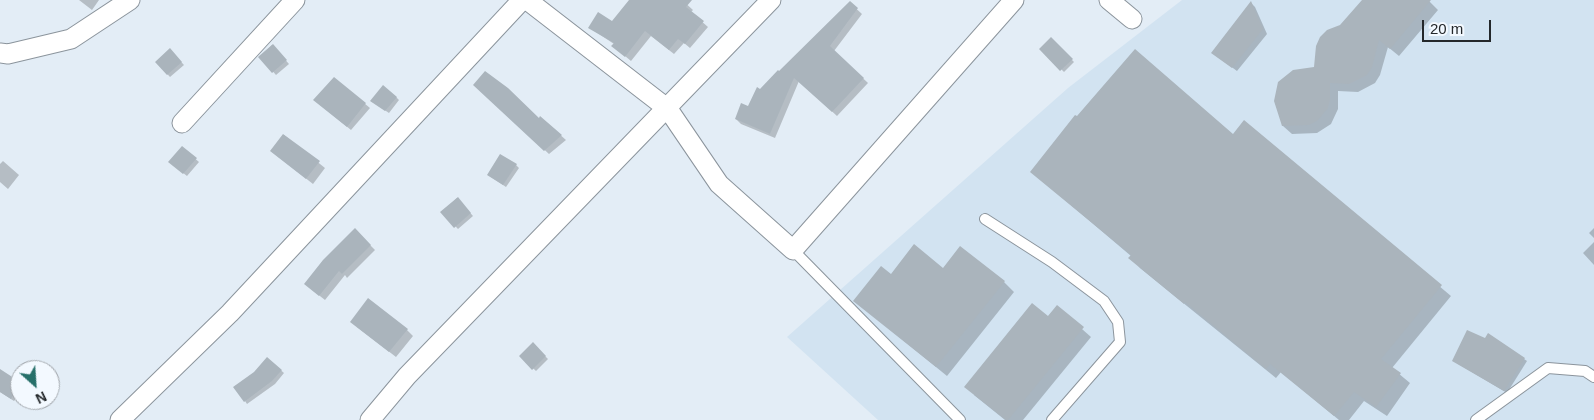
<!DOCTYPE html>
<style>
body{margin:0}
#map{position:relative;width:1594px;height:420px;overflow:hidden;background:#e3edf6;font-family:Helvetica,sans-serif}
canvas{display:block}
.north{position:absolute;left:10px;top:360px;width:50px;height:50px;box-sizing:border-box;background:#f3f9ff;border:1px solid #a0a5aa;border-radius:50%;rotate:154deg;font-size:14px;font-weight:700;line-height:20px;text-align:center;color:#24282b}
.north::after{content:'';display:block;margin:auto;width:18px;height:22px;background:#27706a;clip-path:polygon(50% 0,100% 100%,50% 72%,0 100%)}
.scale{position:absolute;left:1422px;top:20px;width:69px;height:22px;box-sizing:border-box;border:2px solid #24282b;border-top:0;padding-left:6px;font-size:15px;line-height:18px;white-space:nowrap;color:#24282b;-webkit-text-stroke:4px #f3f9ff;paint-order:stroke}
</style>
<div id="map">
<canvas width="1594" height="420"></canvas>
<div class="north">N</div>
<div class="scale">20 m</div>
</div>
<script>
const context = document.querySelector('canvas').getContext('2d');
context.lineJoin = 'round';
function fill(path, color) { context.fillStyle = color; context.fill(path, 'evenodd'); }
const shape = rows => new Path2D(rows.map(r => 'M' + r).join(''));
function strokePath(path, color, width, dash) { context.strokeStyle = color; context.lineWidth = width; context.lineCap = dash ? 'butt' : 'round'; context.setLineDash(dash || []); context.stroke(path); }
fill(shape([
 [1182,0,1594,0,1594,420,878,420,787,337,1068,88]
]), '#d2e3f1');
fill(shape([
 [79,0,99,0,92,10],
 [631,0,682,0,693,10,691,12,708,27,690,48,684,43,674,54,651,36,631,61,613,46,614,44,590,28,612,22],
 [1363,0,1428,0,1438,10,1399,56,1388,47,1380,75,1375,83,1358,92,1338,91,1338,109,1331,124,1317,133,1292,134,1283,126,1341,26],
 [850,3,862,14,834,51,868,83,837,116,799,81,775,138,741,124,736,119,748,108,761,90],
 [1251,3,1255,7,1267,34,1237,71,1218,57],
 [1051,39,1074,62,1064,72,1041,49],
 [272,45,289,64,276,75,260,57],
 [170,50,184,65,170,77,156,62],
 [334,78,370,108,351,130,319,104],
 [475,85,539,119,541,118,566,140,549,154],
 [396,97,399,100,389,113,371,101],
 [1244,122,1451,296,1392,368,1410,383,1387,416,1364,401,1349,420,1339,420,1281,372,1276,378,1140,268,1131,256,1032,172,1233,136],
 [284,135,325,168,313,184,271,151],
 [183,148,199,162,187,176,173,165],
 [3,161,19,175,8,189,0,182,0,164],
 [516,165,519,168,506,187,488,175],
 [457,198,473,216,458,229,442,212],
 [1594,228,1594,238,1589,233],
 [355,230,375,250,347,278,345,275,325,300,311,289],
 [1594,242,1594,265,1583,253],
 [943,269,1004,282,1014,292,947,376,855,301],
 [1057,307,1091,337,1023,420,1005,420,974,395],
 [357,327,407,330,413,336,396,357],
 [533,344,548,359,536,371,520,356],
 [267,358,284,373,275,384,247,404,245,401,255,373],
 [1524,359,1527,361,1507,393,1457,363],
 [0,371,20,384,20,392,14,401,0,392]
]), '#0003');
fill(shape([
 [629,0,692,0,686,7,704,21,685,44,678,39,669,50,645,31,625,57,611,46,614,43,588,28,598,12,612,21],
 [1362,0,1431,0,1390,49,1379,40,1372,67,1367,75,1349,84,1330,83,1330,100,1328,108,1317,121,1309,125,1282,126,1274,101,1278,82,1293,70,1314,67,1316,46,1320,37,1327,30,1340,25],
 [850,1,858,8,830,46,864,78,832,112,794,78,770,134,735,119,741,103,748,106,757,87,760,89,778,70,779,71],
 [1251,1,1263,29,1232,68,1211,53],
 [1051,37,1073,59,1060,71,1039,49],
 [273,44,287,60,272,73,258,57],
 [170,48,182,62,167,75,155,62],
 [1135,49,1233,134,1244,120,1442,285,1381,359,1401,373,1376,407,1354,392,1334,416,1270,364,1266,369,1185,302,1184,304,1128,258,1131,255,1030,172,1075,115,1077,116],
 [485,71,508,88,539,118,540,116,562,135,544,151,473,85],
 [334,77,366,103,347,127,313,100],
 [383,85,397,97,385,111,370,101],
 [283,134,320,161,306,179,270,151],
 [182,146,197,158,183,174,168,162],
 [500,154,517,164,503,185,487,175],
 [458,197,471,213,454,228,440,212],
 [355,228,371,245,342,274,339,271,319,296,304,284,323,260],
 [914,244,943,268,960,246,1005,281,936,367,853,301,881,266,891,274],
 [368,298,408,329,389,352,350,322],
 [1032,303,1048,316,1057,305,1084,327,1008,420,1006,420,964,387],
 [1467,330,1485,338,1488,333,1525,358,1504,391,1452,361],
 [533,342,546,356,532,370,519,356],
 [267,357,282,370,272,381,244,402,233,387,254,372],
 [0,369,20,382,11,399,0,392]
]), '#aab4bc');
const lane = shape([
 [985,219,1052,262,1104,301,1118,322,1120,342,1052,420],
 [793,250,960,420],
 [1476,420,1548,368,1585,371,1594,377]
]);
const street = shape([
 [527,0,668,109,719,184,793,250,1014,0],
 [1109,0,1132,19],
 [0,53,8,54,71,39,130,0],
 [182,123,295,0],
 [120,420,230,313,522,0],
 [370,420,407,376,771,0]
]);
strokePath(lane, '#8b949c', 12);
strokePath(street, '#8b949c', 21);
strokePath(lane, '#fff', 10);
strokePath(street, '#fff', 19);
</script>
